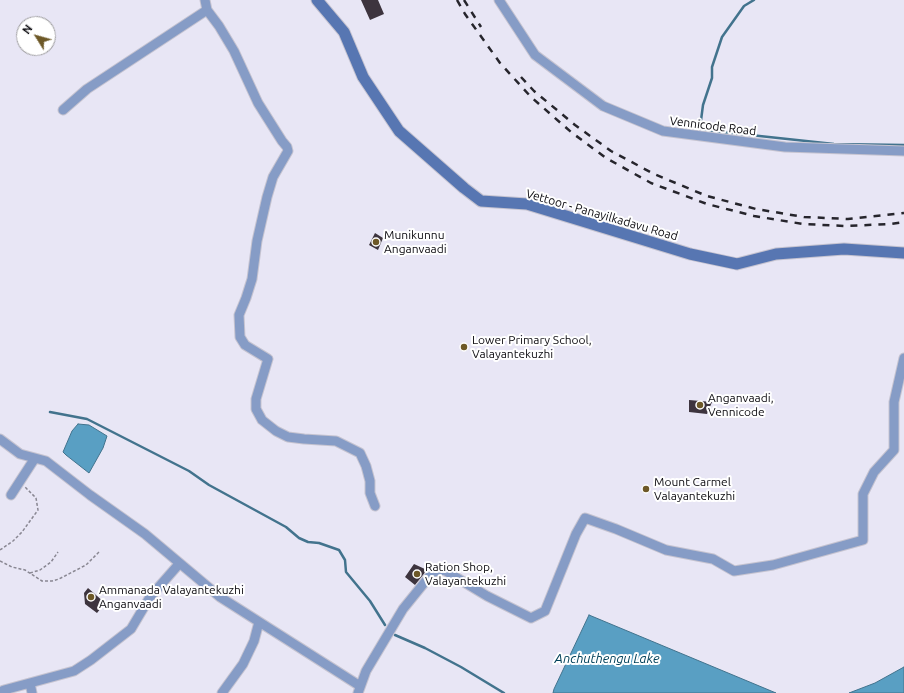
<!DOCTYPE html>
<style>
body{margin:0}
#map{position:relative;width:904px;height:693px;overflow:hidden;background:#e8e6f5;font-family:Ubuntu,sans-serif}
canvas{display:block}
.north{position:absolute;left:16px;top:16px;width:40px;height:40px;box-sizing:border-box;background:#fff;border:1px solid #9e9d9f;border-radius:50%;rotate:307deg;font-size:11px;font-weight:700;line-height:16px;text-align:center;color:#0c0b10}
.north::after{content:'';display:block;margin:auto;width:14px;height:18px;background:#6d5827;clip-path:polygon(50% 0,100% 100%,50% 72%,0 100%)}
</style>
<div id="map">
<canvas width="904" height="693"></canvas>
<div class="north">N</div>
</div>
<script>
const context = document.querySelector('canvas').getContext('2d');
context.lineJoin = 'round';
function fill(path, color) { context.fillStyle = color; context.fill(path, 'evenodd'); }
const shape = rows => new Path2D(rows.map(r => 'M' + r).join(''));
function strokePath(path, color, width, dash) { context.strokeStyle = color; context.lineWidth = width; context.lineCap = dash ? 'butt' : 'round'; context.setLineDash(dash || []); context.stroke(path); }
function write(font, color, halo, rows, align = 'center') {
  context.font = font + ' Ubuntu,sans-serif'; context.lineWidth = 4; context.setLineDash([]); context.textBaseline = 'middle'; context.strokeStyle = halo; context.fillStyle = color; for (const [text, x, y, turn = 0] of rows) {
    context.save(); context.translate(x, y); context.rotate((+turn || 0) * Math.PI / 180); context.textAlign = isNaN(turn) ? turn : align; if (halo) context.strokeText(text, 0, 0); context.fillText(text, 0, 0); context.restore();
  }
}
const water = shape([
 [78,424,89,425,107,436,103,448,89,473,66,455,63,452,72,431,78,424],
 [589,615,776,693,553,693,554,689,589,615],
 [904,667,904,693,849,693,875,683,904,667]
]);
fill(water, '#599fc3');
strokePath(water, '#42738d', 1);
strokePath(shape([
 [684,125,713,131,834,144,904,145],
 [700,128,703,105,712,78,712,67,722,37,744,6,754,0],
 [50,412,87,419,189,471,209,485,286,527,299,538,308,542,319,543,339,550,345,560,346,572,370,601,385,625],
 [395,635,425,648,461,667,504,693]
]), '#42738d', 2.5);
fill(shape([
 [361,0,378,0,384,14,370,20],
 [375,233,383,238,378,250,369,245],
 [689,400,712,402,707,414,689,412],
 [414,564,427,570,415,585,405,577],
 [88,588,105,603,97,613,85,604,84,593]
]), '#3d343e');
const minor = shape([
 [205,0,207,10,219,26,234,51,258,103,282,141,287,147,288,151,273,177,267,197,257,241,252,279,246,298,239,315,240,337,245,345,268,359,256,399,256,409,262,420,276,431,288,437,304,439,336,441,360,453,366,466,370,481,370,493,375,506],
 [499,0,535,55,603,106,663,131,785,147,904,151],
 [63,110,87,89,207,10],
 [0,439,20,454,46,461,90,495,145,534,220,597,360,686],
 [11,495,35,458],
 [30,683,32,693],
 [0,692,4,690,74,671,91,660,131,629,150,597,179,564],
 [222,693,243,664,254,641,259,622],
 [358,693,366,671,403,609,433,572,444,570,487,596,531,618,545,611,576,534,585,518,616,529,666,550,713,559,734,571,773,565,863,540,863,494,874,472,894,450,894,402,904,358]
]);
const secondary = shape([
 [317,0,344,32,363,77,399,131,464,188,481,201,527,204,690,254,737,264,776,254,844,249,904,253]
]);
strokePath(minor, '#c5c3d0', 11);
strokePath(secondary, '#c5c3d0', 13);
strokePath(shape([
 [0,550,13,541,22,532,38,510,36,498,25,487],
 [0,561,12,567,25,570,42,581,52,581,59,579,86,565,99,552],
 [30,573,40,570,51,562,58,552]
]), '#898792', 1.5, [3, 2]);
strokePath(minor, '#869cc6', 9);
strokePath(secondary, '#5776b2', 11);
strokePath(shape([
 [457,0,465,14,500,63,531,97,571,132,606,158,651,183,707,204,754,216,803,224,846,226,890,224,904,222],
 [464,0,481,27],
 [521,77,534,91,575,125,611,151,654,174,707,196,756,209,804,217,848,219,904,213]
]), '#26252c', 2.5, [7, 7]);
for (const [x, y, r, color] of [
 [376,242,4,"#6d5827"],
 [464,347,4,"#6d5827"],
 [700,405,4,"#6d5827"],
 [646,489,4,"#6d5827"],
 [417,574,4,"#6d5827"],
 [91,597,4,"#6d5827"]
]) { const dot = new Path2D(); dot.arc(x, y, r, 0, 2 * Math.PI); context.fillStyle = color; context.fill(dot); strokePath(dot, '#fff', 1.5); }
write('12px', '#0c0b10', '#fff', [
 ["Vennicode Road",713,126,7],
 ["Vettoor - Panayilkadavu Road",602,215,16]
]);
write('12px', '#0c0b10', '#fff', [
 ["Munikunnu",384,235],
 ["Anganvaadi",384,249],
 ["Lower Primary School,",472,340],
 ["Valayantekuzhi",472,354],
 ["Anganvaadi,",708,398],
 ["Vennicode",708,412],
 ["Mount Carmel",654,482],
 ["Valayantekuzhi",654,496],
 ["Ration Shop,",425,567],
 ["Valayantekuzhi",425,581],
 ["Ammanada Valayantekuzhi",99,590],
 ["Anganvaadi",99,604]
], 'left');
write('italic 13px', '#004059', '#fff', [
 ["Anchuthengu Lake",607,659]
]);
</script>
